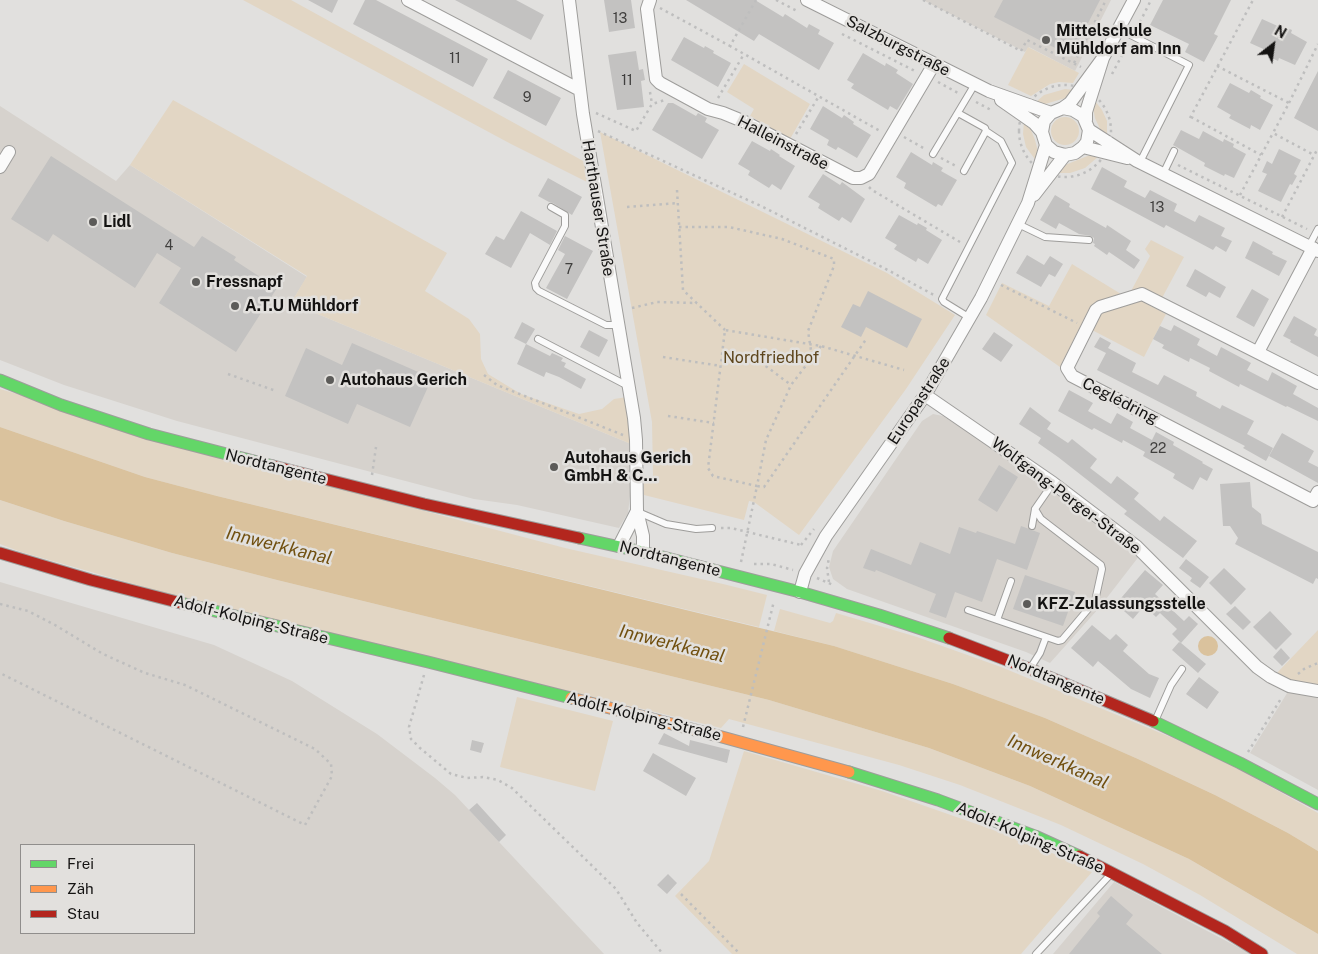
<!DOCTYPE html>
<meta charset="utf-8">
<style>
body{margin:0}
#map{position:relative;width:1318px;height:954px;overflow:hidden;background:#e1e0de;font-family:"Public Sans",sans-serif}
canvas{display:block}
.legend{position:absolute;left:20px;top:844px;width:175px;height:90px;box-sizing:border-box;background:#e2e0dd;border:1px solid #908e8c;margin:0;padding:6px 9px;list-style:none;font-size:15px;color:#141312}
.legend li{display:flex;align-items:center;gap:10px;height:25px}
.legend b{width:25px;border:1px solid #908e8c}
.north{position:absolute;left:1248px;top:20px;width:50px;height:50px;-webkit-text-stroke:4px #e2e0dd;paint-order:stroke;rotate:30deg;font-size:14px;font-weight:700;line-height:20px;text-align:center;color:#141312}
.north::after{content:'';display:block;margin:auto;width:18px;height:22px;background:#141312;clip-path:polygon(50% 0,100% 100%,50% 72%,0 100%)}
</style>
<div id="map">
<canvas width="1318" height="954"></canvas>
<ul class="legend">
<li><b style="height:6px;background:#63d668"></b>Frei</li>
<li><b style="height:6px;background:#ff974d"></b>Zäh</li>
<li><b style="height:6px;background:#b3261e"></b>Stau</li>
</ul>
<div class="north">N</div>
</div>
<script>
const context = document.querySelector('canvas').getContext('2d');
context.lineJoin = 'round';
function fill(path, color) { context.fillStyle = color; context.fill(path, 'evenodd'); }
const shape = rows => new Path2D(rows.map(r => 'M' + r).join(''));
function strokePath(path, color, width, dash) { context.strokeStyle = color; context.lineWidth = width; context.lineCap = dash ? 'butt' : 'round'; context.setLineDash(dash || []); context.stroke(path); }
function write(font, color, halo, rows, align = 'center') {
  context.font = font + ' "Public Sans",sans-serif'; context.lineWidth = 5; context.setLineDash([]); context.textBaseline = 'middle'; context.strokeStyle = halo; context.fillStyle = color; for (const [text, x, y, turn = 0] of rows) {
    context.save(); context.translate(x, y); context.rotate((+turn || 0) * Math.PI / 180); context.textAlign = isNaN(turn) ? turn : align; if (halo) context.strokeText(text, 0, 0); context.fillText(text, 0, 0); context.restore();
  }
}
fill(shape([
 [923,0,1111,0,1075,71,1029,47,1025,52],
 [0,106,116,181,130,165,307,277,291,303,631,444,631,487,628,513,619,528,517,505,474,499,177,421,64,385,0,360],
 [933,414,943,416,1019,465,1140,555,1099,608,1050,663,1026,652,847,589,833,579,829,567,833,551,922,421],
 [0,582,214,645,292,681,377,734,435,778,455,795,604,954,0,954],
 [21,845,194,845,194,933,21,933],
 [1289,690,1318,698,1318,790,1250,753],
 [1114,882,1251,954,1053,954]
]), '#d6d2cd');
fill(shape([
 [243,0,291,0,585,162,589,183,511,144],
 [1028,47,1079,73,1073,83,1059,82,1050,84,1031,96,1008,85],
 [744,64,810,104,790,139,750,116,754,109,727,92],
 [1065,89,1074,90,1069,97,1045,104,1036,102,1044,95],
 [173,100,447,253,425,291,469,319,480,334,481,359,488,374,521,394,579,414,602,409,614,399,627,397,631,444,291,303,307,276,130,165],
 [1095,101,1102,110,1107,121,1107,136,1100,129,1095,118,1093,108],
 '1051 131a14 14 0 1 1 28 0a14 14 0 1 1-28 0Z',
 [1024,121,1031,130,1035,140,1038,151,1037,162,1026,147,1023,134],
 [600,132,887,273,955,315,906,389,799,535,754,502,749,501,744,520,644,495,643,479,653,476,652,422],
 [1090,155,1099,156,1085,168,1070,173,1058,173,1065,165],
 [1151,240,1184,257,1162,298,1140,289,1131,291,1150,256,1145,249],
 [1072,264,1121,294,1089,310,1060,367,986,315,1002,283,1049,306],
 [1138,300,1142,301,1166,314,1144,357,1092,330,1099,315,1103,313],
 [0,389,394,503,565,548,723,584,767,595,759,627,217,496,145,477,0,427],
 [0,500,64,521,172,553,277,580,769,700,929,748,1030,786,1189,859,1318,934,1318,954,1297,954,1200,895,1143,864,1061,825,960,785,899,765,729,719,721,728,176,596,21,552,0,544],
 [780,609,830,623,833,621,836,613,917,637,1001,667,1175,739,1238,769,1318,813,1318,851,1288,833,1215,795,1138,759,1045,718,953,684,834,646,774,631],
 [1318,630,1318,685,1290,680,1275,675],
 [517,697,613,721,595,791,500,767],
 [744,751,882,791,988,828,1057,855,1092,872,1021,954,732,954,675,896,709,861]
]), '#e2d6c4');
fill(shape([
 [0,427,145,477,217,496,834,646,953,684,1045,718,1138,759,1215,795,1288,833,1318,851,1318,934,1189,859,1030,786,929,748,769,700,277,580,172,553,64,521,0,500],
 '1198 646a10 10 0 1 1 20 0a10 10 0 1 1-20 0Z'
]), '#dac29d');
fill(shape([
 [308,0,338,0,332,13],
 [365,0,376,0,488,59,473,87,353,24],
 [455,0,516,0,544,15,531,40],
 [604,0,631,0,635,28,609,32],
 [686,0,755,0,783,17,785,14,807,28,809,24,820,30,818,34,834,43,819,70,759,34,754,41],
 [1003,0,1100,0,1071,56,994,17],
 [1163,0,1231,0,1214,34,1218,36,1204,62,1185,52,1189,44,1150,25],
 [1262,19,1282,28,1283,26,1292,30,1291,33,1307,42,1295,65,1279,58,1278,61,1268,56,1270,52,1250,43],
 [684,37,704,48,705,46,714,51,713,53,731,63,718,87,671,60],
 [636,51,639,70,643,69,645,80,641,81,644,107,617,110,608,55],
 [863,53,885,66,886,63,898,70,896,73,913,84,897,110,890,106,888,110,851,88,854,84,847,80],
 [508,70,561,98,546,126,493,98],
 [1318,71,1318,131,1294,118],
 [1230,83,1249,93,1251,90,1261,96,1260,98,1273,105,1260,130,1251,125,1250,129,1229,118,1231,115,1217,107],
 [668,103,673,103,696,116,698,113,707,118,705,122,719,130,702,159,652,130],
 [823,106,842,118,844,115,854,122,853,124,871,135,857,158,838,147,836,150,827,145,829,140,810,129],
 [1181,130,1199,139,1203,131,1223,142,1224,139,1234,144,1233,147,1246,154,1234,178,1225,174,1224,176,1204,166,1205,163,1173,145],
 [752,141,770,151,771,149,780,155,779,156,795,166,781,190,772,184,769,188,748,175,750,171,738,164],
 [1279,149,1301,160,1294,174,1297,176,1292,185,1290,184,1281,202,1258,191,1267,174,1262,172,1267,161,1272,164],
 [911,152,932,165,933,162,943,168,941,171,957,180,942,206,938,204,936,207,904,188,906,183,896,177],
 [51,156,194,247,202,236,236,257,234,260,277,288,236,352,159,303,181,268,157,253,135,288,53,234,48,242,11,219],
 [1102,167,1127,181,1124,187,1145,198,1150,190,1177,204,1174,211,1195,222,1199,215,1225,228,1221,236,1232,241,1226,252,1216,246,1213,250,1166,225,1164,228,1091,189],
 [823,174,840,185,842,182,865,199,851,223,842,217,839,221,818,208,820,204,808,197],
 [548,178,582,197,572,215,553,203,549,202,538,196],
 [1055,195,1070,204,1069,207,1106,228,1107,225,1131,241,1126,250,1140,260,1134,269,1109,252,1107,255,1094,246,1095,244,1093,243,1094,238,1091,236,1079,234,1059,223,1056,229,1040,220],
 [521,211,557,231,550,245,530,233,511,268,485,254,496,236,504,240],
 [899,215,917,225,918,223,927,228,926,230,942,240,928,264,918,258,916,262,894,249,897,245,885,238],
 [565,236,593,251,567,299,546,288,565,254,558,250],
 [1253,241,1273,252,1272,254,1287,261,1279,276,1245,258],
 [1027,255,1044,265,1050,256,1063,264,1055,277,1049,274,1041,287,1016,273],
 [1195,269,1226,287,1220,298,1209,292,1206,297,1186,286],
 [1252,289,1269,299,1254,327,1236,317],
 [868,291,922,319,907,348,866,327,861,337,841,327,853,304,860,307],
 [1294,316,1317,329,1314,335,1318,337,1318,357,1290,342,1291,340,1283,336],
 [522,322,535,329,526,344,550,356,552,353,563,358,561,361,566,363,564,367,586,379,581,389,559,377,546,372,544,377,517,364,526,344,514,338],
 [1174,325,1200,339,1197,345,1217,356,1221,347,1251,363,1247,370,1268,381,1272,372,1297,386,1293,394,1318,408,1318,421,1287,406,1286,407,1240,384,1239,387,1209,371,1210,368,1190,358,1189,362,1162,348,1164,345,1153,339,1160,326,1171,331],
 [589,330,608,340,599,357,580,347],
 [994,332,1013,345,1001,362,982,349],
 [1100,337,1111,343,1108,348,1136,363,1132,372,1158,385,1164,375,1197,392,1196,396,1220,409,1222,405,1254,421,1247,434,1273,448,1266,461,1243,448,1245,446,1097,370,1106,353,1094,347],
 [352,343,432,378,410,427,357,404,348,424,285,396,306,348,342,365],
 [1069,390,1093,403,1088,411,1111,424,1117,413,1133,422,1130,428,1152,440,1156,432,1174,442,1173,445,1203,462,1202,463,1213,469,1207,481,1200,477,1193,490,1173,478,1175,474,1143,456,1145,452,1123,440,1122,443,1094,428,1092,430,1058,411],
 [1030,407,1051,423,1047,429,1068,443,1072,439,1097,459,1090,468,1111,484,1117,476,1139,493,1134,499,1160,521,1164,516,1197,541,1183,558,1124,514,1127,511,1058,457,1038,443,1041,438,1019,424],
 [1282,433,1314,451,1308,462,1318,467,1318,483,1269,456],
 [999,465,1018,477,997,512,978,500],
 [1250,482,1252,507,1261,514,1262,524,1318,552,1318,579,1316,578,1313,584,1235,544,1238,538,1230,526,1223,526,1220,484],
 [1021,526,1040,533,1027,570,997,559,982,602,955,592,946,618,929,612,936,594,876,570,875,572,863,568,871,549,911,565,920,542,950,554,959,527,976,533,977,531,1015,544],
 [1186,559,1209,577,1200,588,1190,581,1192,578,1179,568],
 [1224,568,1246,589,1231,605,1209,583],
 [1145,570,1163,585,1155,594,1184,621,1189,616,1198,624,1181,643,1206,664,1198,673,1172,650,1179,642,1181,643,1172,634,1177,629,1160,613,1156,617,1144,606,1133,619,1116,604],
 [1025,575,1075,592,1063,626,1013,609],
 [1235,606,1251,622,1243,630,1226,614],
 [1270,611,1292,634,1276,650,1253,627],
 [1092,625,1110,640,1116,634,1128,645,1123,651,1149,674,1159,678,1150,698,1131,689,1098,661,1093,667,1071,648],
 [1281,648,1290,658,1282,666,1273,657],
 [1199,677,1219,692,1207,709,1186,694],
 [664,733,689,746,690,740,730,750,727,763,658,744],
 [472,740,484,743,481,753,470,750],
 [653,753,696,778,686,796,643,771],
 [477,803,506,835,499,842,469,810],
 [668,874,677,883,667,894,657,885],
 [1111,896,1133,915,1126,924,1162,954,1069,954,1100,916,1097,913]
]), '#c3c2c1');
const lane = shape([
 [1119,29,1189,65,1140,162],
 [958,113,985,128,986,131,964,171],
 [933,154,975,84],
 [1163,174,1174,151],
 [551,207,565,215,565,226,535,283,536,288,539,291,606,325,619,325],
 [1018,224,1045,237,1089,240],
 [1309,246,1318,229],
 [970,318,944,302,942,299,1012,163,1001,141,986,131],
 [538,339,628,386],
 [638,512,666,524,696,529,712,528],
 [1032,526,1035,509,1053,483],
 [968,610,1058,641,1062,640,1095,601,1102,569,1101,565,1041,519,1035,509],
 [997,620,1011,581],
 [1031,667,1040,653,1046,637],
 [1155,721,1171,685,1182,669],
 [1036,954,1110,875]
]);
const street = shape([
 [408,0,580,90],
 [569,0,583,114,634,418,636,440,637,511,643,536,643,552],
 [650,0,647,9,656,79,660,83,708,109,723,113,745,122,853,178,861,178,869,174,934,64],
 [807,0,989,91,1051,113],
 [1001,100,1034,123,1042,132],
 [1063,108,1073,110,1083,116,1089,130,1087,142,1083,147,1075,153,1065,155,1054,152,1046,145,1042,132,1044,121,1051,113,1063,108,1070,103,1103,58],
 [1086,120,1086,112,1103,58,1134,0],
 [1089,130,1137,161,1318,251],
 [1083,147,1127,158],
 [0,167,9,152],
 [1034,195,1065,155],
 [1258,352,1313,248],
 [1318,383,1142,294,1100,307,1096,310,1067,368,1072,376,1313,501,1318,492],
 [925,395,1053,483,1136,546,1257,667,1271,677,1289,686,1318,691],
 [619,546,637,511],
 [800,592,805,574,826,536,925,395,981,298,1028,203,1046,145]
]);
const fast = shape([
 [0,380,61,405,149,434,273,466],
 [579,538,643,552,800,592,879,615,949,638],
 [181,603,428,662,571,698],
 [1153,721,1240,763,1318,804],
 [849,772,938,800,1035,836,1079,856]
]);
const slow = shape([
 [571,698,722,737,849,772]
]);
const jam = shape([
 [273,466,424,504,579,538],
 [0,553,91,580,181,603],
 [949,638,1030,669,1153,721],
 [1079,856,1225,931,1262,954]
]);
strokePath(lane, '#9e9d9b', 8);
strokePath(street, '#9e9d9b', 14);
strokePath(fast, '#9e9d9b', 13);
strokePath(slow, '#9e9d9b', 13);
strokePath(jam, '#9e9d9b', 13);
strokePath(shape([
 [756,0,730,46,880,131],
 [776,0,799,12],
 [923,0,1021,51,1027,40,1081,67],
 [660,8,730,46],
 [1137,28,1151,0],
 [842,34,915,71],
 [1074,63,1106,0],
 [1217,66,1289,103,1273,133,1314,155],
 [1112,74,1128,44],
 [938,82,960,94],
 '1019 131a46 46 0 1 1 92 0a46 46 0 1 1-92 0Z',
 [650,92,652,104],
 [718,98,744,54],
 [976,102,993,111],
 [1289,103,1318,44],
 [596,113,636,131,652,104,665,100],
 [1191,117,1261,155],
 [1190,118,1253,0],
 [598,131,763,207,884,268,934,295],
 [796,134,819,96],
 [904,137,925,149],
 [941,158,956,166],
 [1178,165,1307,229],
 [869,187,872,190,960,242],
 [677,190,683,290,725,330],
 [1240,195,1273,133],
 [627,207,678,203],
 [1282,217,1318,148],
 [679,227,729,227,782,239,834,259,834,266,808,331,812,357],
 [1001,285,1077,323],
 [632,308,657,302,697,303],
 [821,346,791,385,766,440,757,486,713,476,708,468,725,330,821,346,904,370],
 [663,357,721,366],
 [722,357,759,361,791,385],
 [228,374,276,391],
 [484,375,497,385,623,435],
 [668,416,714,423],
 [372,475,376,447],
 [721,528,731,528,801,545],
 [801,545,814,529],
 [741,562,757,486,764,487,867,338],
 [754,564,771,564,793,570],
 [817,578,833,585],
 [829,582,827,568,829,558],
 [0,604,28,611,55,625,103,654,145,673,185,685,315,749,331,764,332,776,305,825,0,673],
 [1298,674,1304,669,1318,663],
 [424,675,409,727,411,739,420,748,451,774,467,778,483,777,498,780,512,788,616,889,637,923,663,954],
 [743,727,774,601],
 [1248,752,1282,697],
 [681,894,740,954]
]), '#bebebe', 2.5, [2.5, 4]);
strokePath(lane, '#fafafa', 6);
strokePath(street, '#fafafa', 12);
strokePath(fast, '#63d668', 11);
strokePath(slow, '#ff974d', 11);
strokePath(jam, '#b3261e', 11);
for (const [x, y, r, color] of [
 [1046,40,5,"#5c5b59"],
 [93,222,5,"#5c5b59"],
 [196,282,5,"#5c5b59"],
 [235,306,5,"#5c5b59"],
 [330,380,5,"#5c5b59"],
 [554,467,5,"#5c5b59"],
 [1027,604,5,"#5c5b59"]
]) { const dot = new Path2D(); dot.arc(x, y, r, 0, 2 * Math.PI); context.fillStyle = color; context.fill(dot); strokePath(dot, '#e2e0dd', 2); }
write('14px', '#403f3e', null, [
 ["13",620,19],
 ["11",455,59],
 ["11",627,81],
 ["9",527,98],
 ["13",1157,208],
 ["4",169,246],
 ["7",569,270],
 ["22",1158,449]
]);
write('bold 16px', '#141312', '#e2e0dd', [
 ["Mittelschule",1056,31],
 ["Mühldorf am Inn",1056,49],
 ["Lidl",103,222],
 ["Fressnapf",206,282],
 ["A.T.U Mühldorf",245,306],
 ["Autohaus Gerich",340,380],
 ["Autohaus Gerich",564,458],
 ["GmbH & C...",564,476],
 ["KFZ-Zulassungsstelle",1037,604]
], 'left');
write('16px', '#141312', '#e2e0dd', [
 ["Salzburgstraße",898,46,27],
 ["Halleinstraße",783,143,27],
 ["Harthauser Straße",598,208,81],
 ["Europastraße",919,401,-57],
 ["Ceglédring",1120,401,27],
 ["Nordtangente",276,467,14],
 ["Wolfgang-Perger-Straße",1066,496,37],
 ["Nordtangente",670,559,14],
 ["Adolf-Kolping-Straße",251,620,14],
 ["Nordtangente",1056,680,23],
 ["Adolf-Kolping-Straße",644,717,14],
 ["Adolf-Kolping-Straße",1030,838,23]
]);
write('16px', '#5d451c', '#e2e0dd', [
 ["Nordfriedhof",771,358]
]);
write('italic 18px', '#715010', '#e2e0dd', [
 ["Innwerkkanal",279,546,14],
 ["Innwerkkanal",672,644,14],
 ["Innwerkkanal",1058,762,24]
]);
</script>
